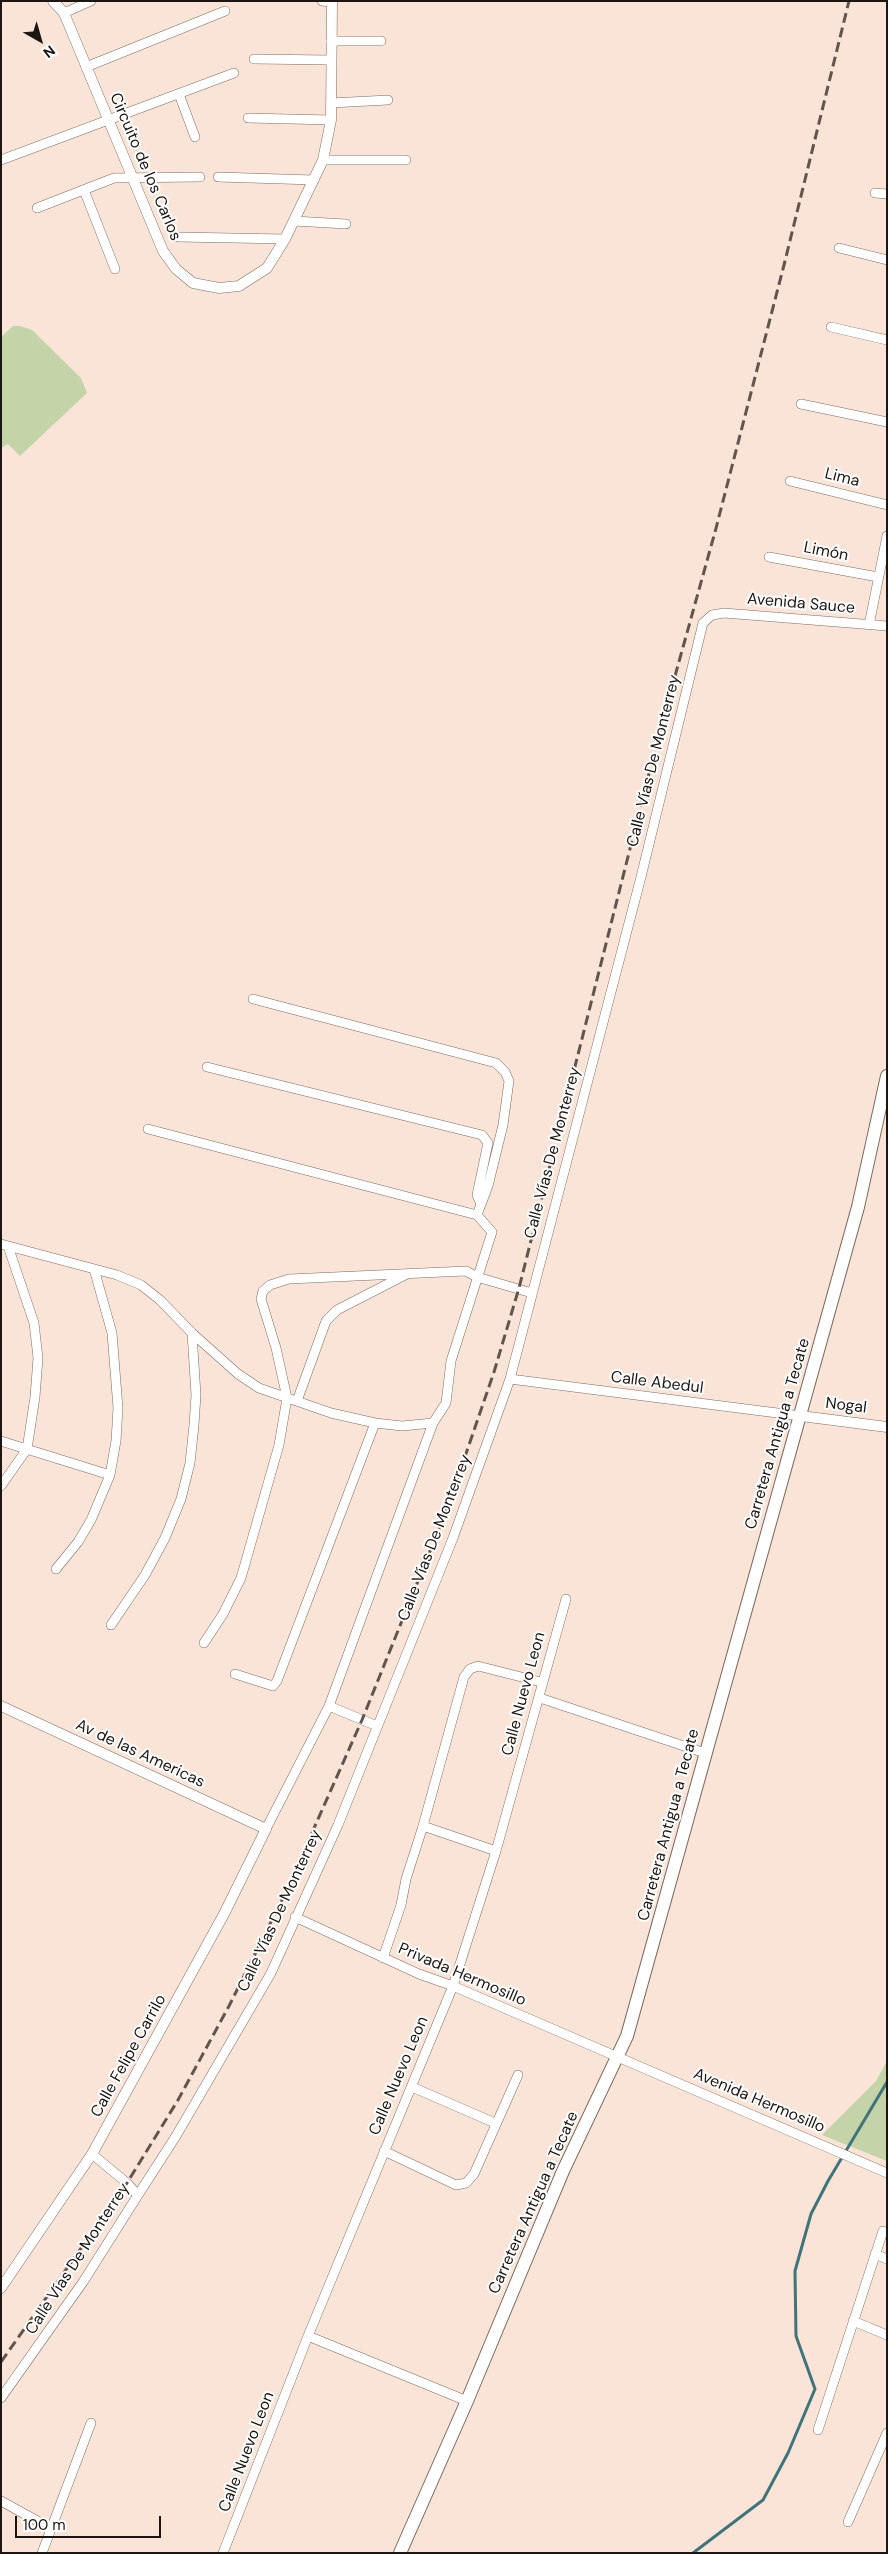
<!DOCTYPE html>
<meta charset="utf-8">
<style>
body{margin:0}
#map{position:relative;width:888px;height:2554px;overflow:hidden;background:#fae4d7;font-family:"DM Sans",sans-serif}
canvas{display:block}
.frame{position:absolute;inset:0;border:2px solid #1d1511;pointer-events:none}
.north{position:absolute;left:15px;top:15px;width:50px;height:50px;-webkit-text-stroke:4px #fff;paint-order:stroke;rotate:142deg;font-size:14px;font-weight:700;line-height:20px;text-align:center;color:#1d1511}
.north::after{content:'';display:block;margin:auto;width:18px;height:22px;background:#1d1511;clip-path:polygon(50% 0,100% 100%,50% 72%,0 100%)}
.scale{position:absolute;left:15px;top:2516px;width:146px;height:22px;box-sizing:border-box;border:2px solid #1d1511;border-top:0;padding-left:6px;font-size:15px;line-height:18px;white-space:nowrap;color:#1d1511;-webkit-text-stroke:4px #fff;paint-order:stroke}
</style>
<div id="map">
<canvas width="888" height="2554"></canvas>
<div class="frame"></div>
<div class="north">N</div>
<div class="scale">100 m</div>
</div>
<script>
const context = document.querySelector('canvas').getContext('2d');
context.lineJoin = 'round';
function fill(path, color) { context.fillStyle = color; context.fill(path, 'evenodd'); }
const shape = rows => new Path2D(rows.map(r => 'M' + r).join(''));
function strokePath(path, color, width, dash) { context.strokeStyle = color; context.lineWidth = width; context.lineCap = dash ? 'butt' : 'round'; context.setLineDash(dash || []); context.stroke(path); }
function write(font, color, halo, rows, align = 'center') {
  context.font = font + ' "DM Sans",sans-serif'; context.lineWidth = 4; context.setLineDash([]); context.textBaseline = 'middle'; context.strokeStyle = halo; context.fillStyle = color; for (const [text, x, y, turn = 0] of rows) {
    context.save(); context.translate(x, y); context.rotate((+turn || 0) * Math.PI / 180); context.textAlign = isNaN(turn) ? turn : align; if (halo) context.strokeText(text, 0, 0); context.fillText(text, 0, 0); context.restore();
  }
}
fill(shape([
 [13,326,20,326,32,330,81,378,87,393,20,456,8,444,1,448,1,337],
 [887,2061,887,2161,822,2135,876,2081]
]), '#c4d3a8');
strokePath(shape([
 [693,2553,763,2500,788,2453,815,2389,796,2336,795,2271,811,2214,828,2181,887,2082]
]), '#3f747b', 3);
const minor = shape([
 [322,1,332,2],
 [64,13,91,1],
 [331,41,381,41],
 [254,59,331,60],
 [86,67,225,11],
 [179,94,195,137],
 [331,103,388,100],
 [248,118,331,120],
 [1,160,234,73],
 [323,160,406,160],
 [218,177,314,180],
 [84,190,115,269],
 [875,193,887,194],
 [37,208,114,178,200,177],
 [294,221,346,224],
 [178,237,285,239],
 [839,248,887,260],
 [831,327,887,340],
 [801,404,887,422],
 [790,481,887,505],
 [769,557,878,577],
 [869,625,887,536],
 [253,999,496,1063,505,1072,509,1081,503,1125,488,1186,477,1215,492,1232,451,1361,446,1403,433,1423,329,1706,266,1829],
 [207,1067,482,1135,488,1143,477,1195,480,1202],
 [148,1129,477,1215],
 [1,1244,117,1275,141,1285,160,1300,192,1333,238,1374,259,1388,331,1413,375,1423,402,1426,433,1423],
 [510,1379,801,1416],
 [297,1401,326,1321,337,1310,407,1274],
 [1,1441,110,1475],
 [1,1486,27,1449,35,1397,38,1358,34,1323,8,1246],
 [56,1569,78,1542,91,1520,110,1475,116,1441,118,1408,112,1333,94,1269],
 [111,1625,145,1575,165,1538,181,1499,190,1463,194,1425,196,1395,192,1333],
 [204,1643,223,1614,241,1578,279,1445,287,1398,276,1348,261,1299,263,1291,270,1285,289,1279,466,1271,477,1277,532,1293],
 [235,1674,273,1686,277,1681,375,1423],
 [540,1698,705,1753],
 [329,1706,377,1726],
 [423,1826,464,1677,470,1669,478,1666,541,1682],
 [295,1917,419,1974,453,1986,887,2173],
 [383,1958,401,1905,406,1879,423,1826,496,1851],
 [412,2087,495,2123],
 [384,2151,456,2185,466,2183,474,2174,518,2075],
 [92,2154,127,2183,138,2195],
 [875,2254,887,2259],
 [853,2321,887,2335],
 [308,2336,467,2401],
 [1,2398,83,2282,138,2195,176,2136,271,1973,338,1825,453,1538,510,1379,641,877,703,623,712,615,724,613,887,626],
 [818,2430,883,2231],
 [1,2501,50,2528],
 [848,2522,887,2433],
 [42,2553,91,2423],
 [223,2553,308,2336,453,1986,496,1851,566,1599]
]);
const tertiary = shape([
 [53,1,64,13,163,251,176,269,193,283,219,288,239,286,267,268,285,239,323,160,331,120,332,1],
 [801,1416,887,1427],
 [1,1706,266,1829,224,1914,92,2154,1,2288]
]);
const primary = shape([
 [400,2553,467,2401,563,2171,627,2036,858,1207,887,1076]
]);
strokePath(minor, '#7f6b60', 10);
strokePath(tertiary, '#7f6b60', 11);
strokePath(primary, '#7f6b60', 14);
strokePath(minor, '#fff', 9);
strokePath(tertiary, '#fff', 10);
strokePath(primary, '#fff', 12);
strokePath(shape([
 [1,2362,127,2183,178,2100,229,2006,283,1898,362,1720,447,1509,494,1372,519,1288,660,730,715,532,784,265,849,1]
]), '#61554e', 3, [10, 5]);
write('16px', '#1d1511', '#fff', [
 ["Circuito de los Carlos",145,167,67],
 ["Lima",842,478,14],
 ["Limón",826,552,11],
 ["Avenida Sauce",801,604,5],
 ["Calle Vías De Monterrey",654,761,-76],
 ["Calle Vías De Monterrey",553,1153,-75],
 ["Calle Abedul",657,1383,7],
 ["Nogal",846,1406,7],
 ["Carretera Antigua a Tecate",778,1434,-74],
 ["Calle Vías De Monterrey",435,1538,-69],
 ["Calle Nuevo Leon",524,1694,-75],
 ["Av de las Americas",140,1754,25],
 ["Carretera Antigua a Tecate",669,1825,-75],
 ["Calle Vías De Monterrey",280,1911,-65],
 ["Privada Hermosillo",462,1975,23],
 ["Calle Felipe Carrilo",129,2056,-61],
 ["Calle Nuevo Leon",399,2076,-67],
 ["Avenida Hermosillo",759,2101,23],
 ["Carretera Antigua a Tecate",534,2203,-66],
 ["Calle Vías De Monterrey",78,2259,-57],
 ["Calle Nuevo Leon",247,2452,-69]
]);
</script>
